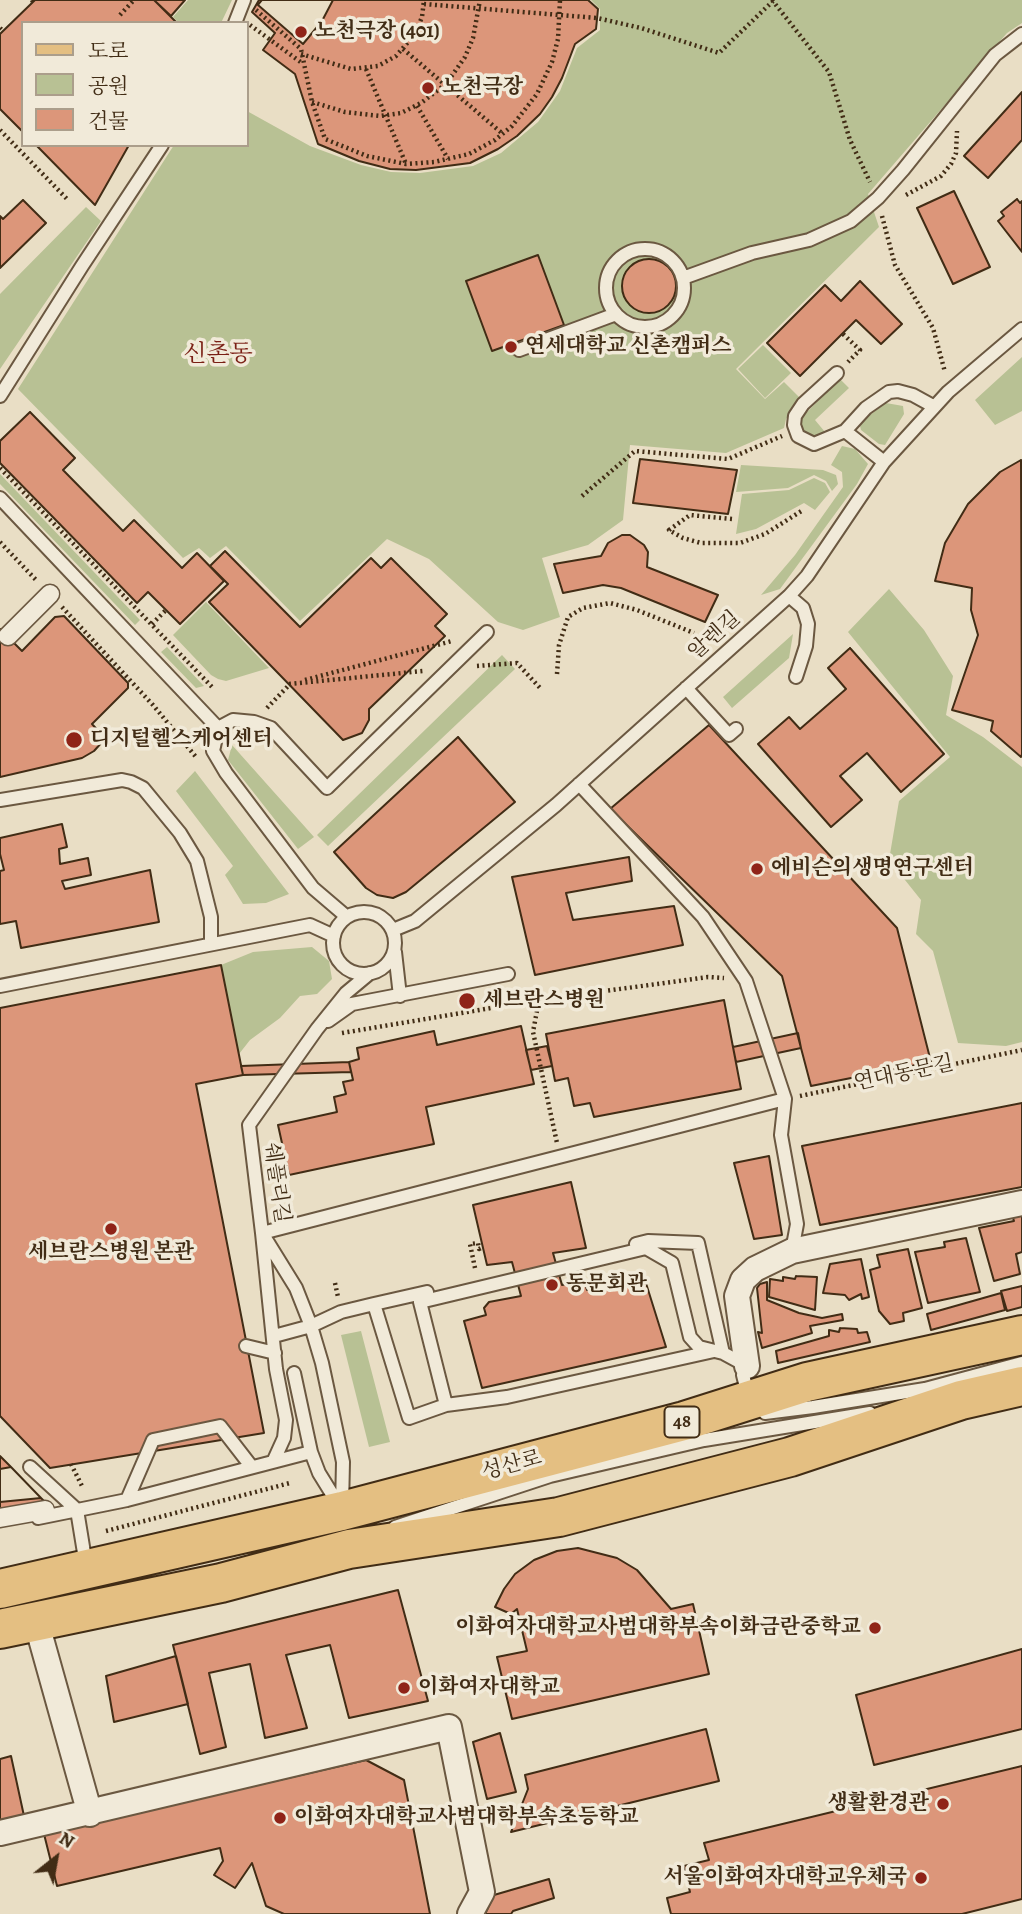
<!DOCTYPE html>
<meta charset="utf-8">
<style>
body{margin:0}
#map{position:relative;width:1022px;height:1914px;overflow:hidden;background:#e9dec5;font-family:Alegreya,"Noto Serif KR",serif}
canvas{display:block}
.legend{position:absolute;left:21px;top:21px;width:228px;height:126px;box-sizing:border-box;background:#f1ead9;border:2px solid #ab9e8b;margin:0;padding:9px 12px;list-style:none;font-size:21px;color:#412c15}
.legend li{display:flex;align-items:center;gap:14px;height:35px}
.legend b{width:35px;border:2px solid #ab9e8b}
.north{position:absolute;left:21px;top:1823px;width:70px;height:70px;-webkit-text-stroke:5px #f1ead9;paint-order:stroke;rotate:31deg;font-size:19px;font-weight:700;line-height:28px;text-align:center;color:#412c15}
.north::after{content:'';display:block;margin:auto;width:24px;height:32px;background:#412c15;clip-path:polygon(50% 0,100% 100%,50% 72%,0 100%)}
</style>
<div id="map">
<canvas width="1022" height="1914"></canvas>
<ul class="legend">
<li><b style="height:9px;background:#e4bf82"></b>도로</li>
<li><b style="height:19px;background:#b8c194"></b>공원</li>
<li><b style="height:19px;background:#dc967a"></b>건물</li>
</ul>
<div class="north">N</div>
</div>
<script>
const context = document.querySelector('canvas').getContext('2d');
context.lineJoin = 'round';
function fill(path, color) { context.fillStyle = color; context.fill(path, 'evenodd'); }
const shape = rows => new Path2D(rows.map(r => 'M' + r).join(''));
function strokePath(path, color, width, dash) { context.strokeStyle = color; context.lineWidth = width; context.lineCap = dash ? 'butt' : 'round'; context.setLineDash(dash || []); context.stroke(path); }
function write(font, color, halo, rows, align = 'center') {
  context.font = font + ' Alegreya,"Noto Serif KR",serif'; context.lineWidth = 7; context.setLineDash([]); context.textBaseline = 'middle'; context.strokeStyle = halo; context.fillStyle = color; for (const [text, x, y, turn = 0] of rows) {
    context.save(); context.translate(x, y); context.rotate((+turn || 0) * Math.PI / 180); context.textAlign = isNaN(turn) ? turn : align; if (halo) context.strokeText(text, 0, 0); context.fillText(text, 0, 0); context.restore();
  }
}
fill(shape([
 [188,0,232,0,221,23,179,23,173,17],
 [591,0,1022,0,1022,23,1007,33,868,194,879,227,736,369,765,399,784,382,801,399,786,419,784,428,726,453,630,445,623,520,588,545,542,558,560,617,523,630,498,622,429,559,387,539,300,621,226,546,210,558,199,548,183,558,18,389,174,145,247,145,247,111,310,146,361,165,391,172,420,173,473,166,501,153,538,122,560,91,577,48,600,30,600,9],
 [86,207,101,221,0,369,0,294],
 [763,345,791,373,765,398,738,369],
 [1022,357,1022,411,995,425,975,400],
 [840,379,849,388,815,420,825,432,817,438,809,437,801,431,800,419],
 [886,403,903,406,904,414,885,445,879,444,861,430,860,426,862,421],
 [842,446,855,449,868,464,857,484,780,589,761,595,795,555,843,487,842,472,831,465],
 [741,465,823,470,836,475,838,484,832,491,826,481,814,475,788,488,736,492],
 [0,474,140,620,135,625,0,484],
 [814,478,825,483,830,492,815,510,804,503,756,529,736,534,742,494,789,490],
 [889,589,924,630,953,676,946,715,983,737,1022,767,1022,1042,1006,1046,958,1043,933,951,916,934,921,900,889,860,899,801,950,757,848,632],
 [206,602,269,668,226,681,218,679,211,675,173,635],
 [793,634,789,658,732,708,723,697],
 [167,647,204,686,196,688,161,652],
 [502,655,515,669,328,846,317,835],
 [232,745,314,837,298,849,228,760],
 [195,771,289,894,266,903,243,904,225,875,233,866,176,791],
 [312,947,329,961,332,979,317,994,300,996,280,1018,250,1040,239,1054,221,965,253,952],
 [361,1331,390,1442,369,1447,341,1335]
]), '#b8c194');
const building = shape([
 [35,0,154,0,177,23,23,23,23,132,0,109,0,34,35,0],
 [154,0,185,0,171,16,154,0],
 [259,0,588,0,598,9,596,29,575,44,562,78,552,97,540,114,517,136,498,149,470,163,416,170,390,169,359,161,318,144,295,74,263,50,275,33,252,12,259,0],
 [262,0,333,0,322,21,303,44,258,5,262,0],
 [1022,92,1022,140,988,178,964,156,1022,92],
 [36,145,129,145,95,205,36,145],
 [954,191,990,267,953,284,917,208,954,191],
 [1017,199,1020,203,1022,201,1022,252,998,221,1004,216,1001,212,1017,199],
 [23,200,46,223,0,268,0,216,3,219,23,200],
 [538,255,564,325,492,351,466,281,538,255],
 '622 286a27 27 0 1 1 54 0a27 27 0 1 1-54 0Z',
 [860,281,902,324,881,344,856,320,800,376,767,343,825,285,841,301,860,281],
 [30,412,75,458,63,470,123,531,134,520,182,568,197,553,224,581,180,624,148,592,137,603,0,463,0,441,30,412],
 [640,459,737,470,728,514,633,503,640,459],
 [1021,460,1022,754,1021,757,991,731,993,721,952,710,978,635,971,610,972,588,935,581,945,543,968,504,1000,472,1021,460],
 [622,535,630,535,644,545,648,552,647,567,718,595,705,622,621,588,603,585,563,593,554,564,601,556,608,543,622,535],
 [225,551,300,627,371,558,381,568,391,558,447,614,435,626,445,636,369,709,369,720,362,733,343,740,209,602,228,584,210,566,225,551],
 [64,616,128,683,128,688,92,724,103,736,103,741,94,751,82,758,0,777,0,629,22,651,55,617,64,616],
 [850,648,944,754,901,792,867,753,840,776,862,800,831,827,758,744,789,717,800,729,846,689,828,668,850,648],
 [709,725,897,928,931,1062,811,1086,782,976,610,809,709,725],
 [458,737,515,802,406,892,393,898,377,895,366,888,334,852,458,737],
 [62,824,67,847,59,849,60,864,88,858,91,875,62,881,65,889,150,870,159,922,21,948,16,921,0,924,0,871,4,870,0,854,0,838,62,824],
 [629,857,632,881,566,893,573,920,674,906,683,945,535,975,512,877,629,857],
 [221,965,243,1075,196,1084,264,1433,50,1468,0,1416,0,1008,221,965],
 [724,1000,741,1089,594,1117,590,1103,574,1106,568,1078,555,1081,546,1034,724,1000],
 [521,1026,534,1084,426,1107,434,1144,289,1175,278,1125,337,1112,334,1097,346,1094,343,1082,353,1080,349,1062,359,1059,357,1048,434,1031,437,1045,521,1026],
 [798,1033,801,1048,736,1062,733,1047,798,1033],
 [547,1046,552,1066,531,1070,526,1050,547,1046],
 [349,1062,351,1072,243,1075,241,1066,349,1062],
 [1022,1103,1022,1187,820,1225,802,1146,1022,1103],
 [769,1156,782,1235,754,1239,734,1163,769,1156],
 [571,1182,586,1248,553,1253,562,1285,584,1281,587,1290,645,1280,666,1347,482,1388,464,1321,486,1315,484,1308,489,1302,521,1296,512,1262,487,1265,473,1205,571,1182],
 [1022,1214,1022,1252,1016,1254,1020,1274,994,1281,979,1228,1014,1221,1012,1215,1022,1214],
 [966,1238,980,1292,928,1303,915,1252,945,1247,944,1242,966,1238],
 [908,1249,922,1308,903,1313,904,1321,890,1324,879,1311,870,1270,880,1267,877,1255,908,1249],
 [861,1259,869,1297,862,1299,861,1294,849,1300,845,1295,823,1293,830,1264,861,1259],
 [796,1276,817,1277,815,1310,769,1297,770,1279,783,1281,783,1277,795,1279,796,1276],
 [767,1282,767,1300,799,1313,822,1318,842,1314,843,1320,810,1326,812,1333,762,1348,758,1332,762,1333,757,1288,760,1284,767,1282],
 [1022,1286,1022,1307,1007,1311,1001,1291,1022,1286],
 [1001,1293,1005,1310,931,1330,927,1314,1001,1293],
 [840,1328,857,1329,858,1333,867,1332,870,1342,778,1363,776,1351,829,1336,829,1330,839,1332,840,1328],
 [0,1456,11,1467,41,1498,0,1502,0,1456],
 [11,1467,41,1498,48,1505,0,1513,0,1469,11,1467],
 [578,1548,617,1558,637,1570,671,1609,693,1604,709,1674,512,1719,497,1657,527,1651,517,1609,511,1614,495,1607,504,1589,515,1574,534,1560,557,1551,578,1548],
 [398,1590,428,1701,349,1718,330,1645,286,1655,307,1728,265,1738,250,1664,209,1673,226,1747,200,1754,173,1645,398,1590],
 [1022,1649,1022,1729,874,1765,856,1695,1022,1649],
 [176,1656,188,1704,114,1722,106,1676,176,1656],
 [706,1729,719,1781,511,1832,528,1789,525,1775,706,1729],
 [500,1733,516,1792,487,1799,473,1742,500,1733],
 [11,1756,24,1816,0,1822,0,1759,11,1756],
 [366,1760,404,1780,430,1914,284,1914,266,1906,252,1863,235,1888,214,1875,223,1861,220,1848,57,1886,44,1834,366,1760],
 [1022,1766,1022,1899,962,1914,671,1914,667,1898,690,1892,684,1866,709,1860,704,1843,1022,1766],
 [549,1879,554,1898,513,1911,511,1914,485,1914,494,1895,549,1879]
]);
fill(building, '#dc967a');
strokePath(building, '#412c15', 2);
const service = shape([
 [235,23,244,0],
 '606 288a39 39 0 1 1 78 0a39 39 0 1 1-78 0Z',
 [683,278,752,253,809,240,851,221,878,198,903,170,995,55,1022,34],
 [519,350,616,314],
 [837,373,803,404,795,416,794,425,798,436,814,444,845,431],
 [0,396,82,266,162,145],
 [884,462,845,431,866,408,889,392,898,391,913,395,933,406],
 [0,498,218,728],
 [789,596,803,608,808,624,806,646,796,677],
 [686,688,729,735,736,729],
 [218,728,233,720,254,722,271,728,327,788,487,632],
 [218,728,213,751,226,773,313,888,347,917],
 [579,784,703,917,746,981,785,1099,781,1135,797,1224,792,1251],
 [0,800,122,780,131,782,143,788,180,833,197,861,211,917,211,943],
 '333 943a31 31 0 1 1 62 0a31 31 0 1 1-62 0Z',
 [393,930,415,921,556,805,789,596,807,576,884,462,948,392,1022,329],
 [395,952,400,996],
 [0,986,310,925,334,936],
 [328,1021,352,1004,508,974],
 [636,1244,648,1241,698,1243,723,1353],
 [427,1292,374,1304,409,1418,446,1405],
 [274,1336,311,1326,341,1312,374,1304],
 [246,1346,275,1353],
 [714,1351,507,1397,446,1405,420,1302,646,1248,672,1263,690,1337,699,1347,723,1353,747,1366,743,1375,746,1387,740,1393],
 [294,1373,311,1452,319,1473,340,1507],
 [765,1413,813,1407,925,1389,1022,1363],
 [274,1460,284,1438,286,1420,276,1369,262,1233,785,1099],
 [30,1467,77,1510,86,1565],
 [127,1500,153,1440,220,1426,251,1466],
 [342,1507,343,1462,322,1363,311,1326,296,1288,262,1233,249,1125,317,1029,346,993,370,973],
 [38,1518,127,1500,311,1452],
 [395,1527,550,1476,704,1440,870,1413]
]);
const pedestrian = shape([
 [8,636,50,594],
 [0,1518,45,1510]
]);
const minor = shape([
 [747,1366,737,1296,743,1280,755,1269,792,1251,1022,1203],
 [36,1621,90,1814],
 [0,1833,449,1727,482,1892,470,1914]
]);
const primary = shape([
 [0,1589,342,1511,684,1421,807,1382,1022,1335],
 [0,1629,221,1583,349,1549,559,1517,790,1457,961,1400,1022,1386]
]);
strokePath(service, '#6b5841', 16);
strokePath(pedestrian, '#6b5841', 21);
strokePath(minor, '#6b5841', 28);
strokePath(primary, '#412c15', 42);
strokePath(shape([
 [32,0,33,2],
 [772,0,829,72,850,140,870,182],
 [424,4,597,18,641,28,719,53,773,1],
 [256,10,301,49,312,102,325,139,367,156,406,164,434,162,469,154,495,140,512,126,537,94,552,62,558,39,560,0],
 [120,15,133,1],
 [250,25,302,63],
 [0,28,3,31],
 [403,49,503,134],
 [301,54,351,69,378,66,396,56,415,34,422,17,424,0],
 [366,69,406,164],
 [312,102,345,112,380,116,401,113,421,103,446,84,465,57,473,38,480,0],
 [417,106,448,159],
 [0,130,67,199],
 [906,195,941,176,951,164,956,153,957,131],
 [882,216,895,265,933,328,945,372],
 [843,334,860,350,848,362],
 [0,468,214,689],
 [582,496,635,451,728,459,782,436],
 [732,519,690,515,669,530,683,538,701,543,740,543,765,534,803,510],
 [0,542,37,581],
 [62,607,153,705,196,757],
 [152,624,166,610],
 [477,666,517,663,541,689],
 [557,674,559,645,568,617,583,608,610,603,637,610,694,633],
 [305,680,452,641],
 [289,684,423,671],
 [267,708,290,684],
 [539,1000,533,1032,557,1143],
 [342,1033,539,1000,708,977,724,978],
 [800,1096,1022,1050],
 [475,1268,470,1244,478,1243,479,1249,481,1248],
 [335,1283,338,1297],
 [71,1464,83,1488],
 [106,1531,290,1483]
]), '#412c15', 4.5, [2, 3.5]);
strokePath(service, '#f1ead9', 12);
strokePath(pedestrian, '#f1ead9', 18);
strokePath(minor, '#f1ead9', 24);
strokePath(primary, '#e4bf82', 38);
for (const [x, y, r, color] of [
 [301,32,7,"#8f2418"],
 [428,88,7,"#8f2418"],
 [511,347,7,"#8f2418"],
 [74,740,9,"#8f2418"],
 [757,869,7,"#8f2418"],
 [467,1001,9,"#8f2418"],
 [111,1229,7,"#8f2418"],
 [552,1285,7,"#8f2418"],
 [875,1628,7,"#8f2418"],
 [404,1688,7,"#8f2418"],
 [943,1804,7,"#8f2418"],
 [280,1818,7,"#8f2418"],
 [921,1878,7,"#8f2418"]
]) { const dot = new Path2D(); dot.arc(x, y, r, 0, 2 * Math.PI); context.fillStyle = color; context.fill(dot); strokePath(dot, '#f1ead9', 2.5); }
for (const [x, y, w] of [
 [682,1422,35]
]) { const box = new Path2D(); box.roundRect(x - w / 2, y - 15.5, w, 31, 5); context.fillStyle = '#f1ead9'; context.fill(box); strokePath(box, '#412c15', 2); }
write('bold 19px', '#412c15', null, [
 ["48",682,1422]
]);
write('bold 21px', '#412c15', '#f1ead9', [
 ["노천극장 (401)",315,32],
 ["노천극장",442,88],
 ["연세대학교 신촌캠퍼스",525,347],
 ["디지털헬스케어센터",90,740],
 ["에비슨의생명연구센터",771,869],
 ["세브란스병원",483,1001],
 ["세브란스병원 본관",111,1253,"center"],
 ["동문회관",566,1285],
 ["이화여자대학교사범대학부속이화금란중학교",861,1628,"right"],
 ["이화여자대학교",418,1688],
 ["생활환경관",929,1804,"right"],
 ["이화여자대학교사범대학부속초등학교",294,1818],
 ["서울이화여자대학교우체국",907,1878,"right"]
], 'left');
write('21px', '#412c15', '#f1ead9', [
 ["알렌길",715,636,-42],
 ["연대동문길",904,1074,-12],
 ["쉐플리길",276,1183,82],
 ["성산로",512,1466,-15]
]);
write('24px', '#7a1f14', '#f1ead9', [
 ["신촌동",218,355]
]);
</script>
